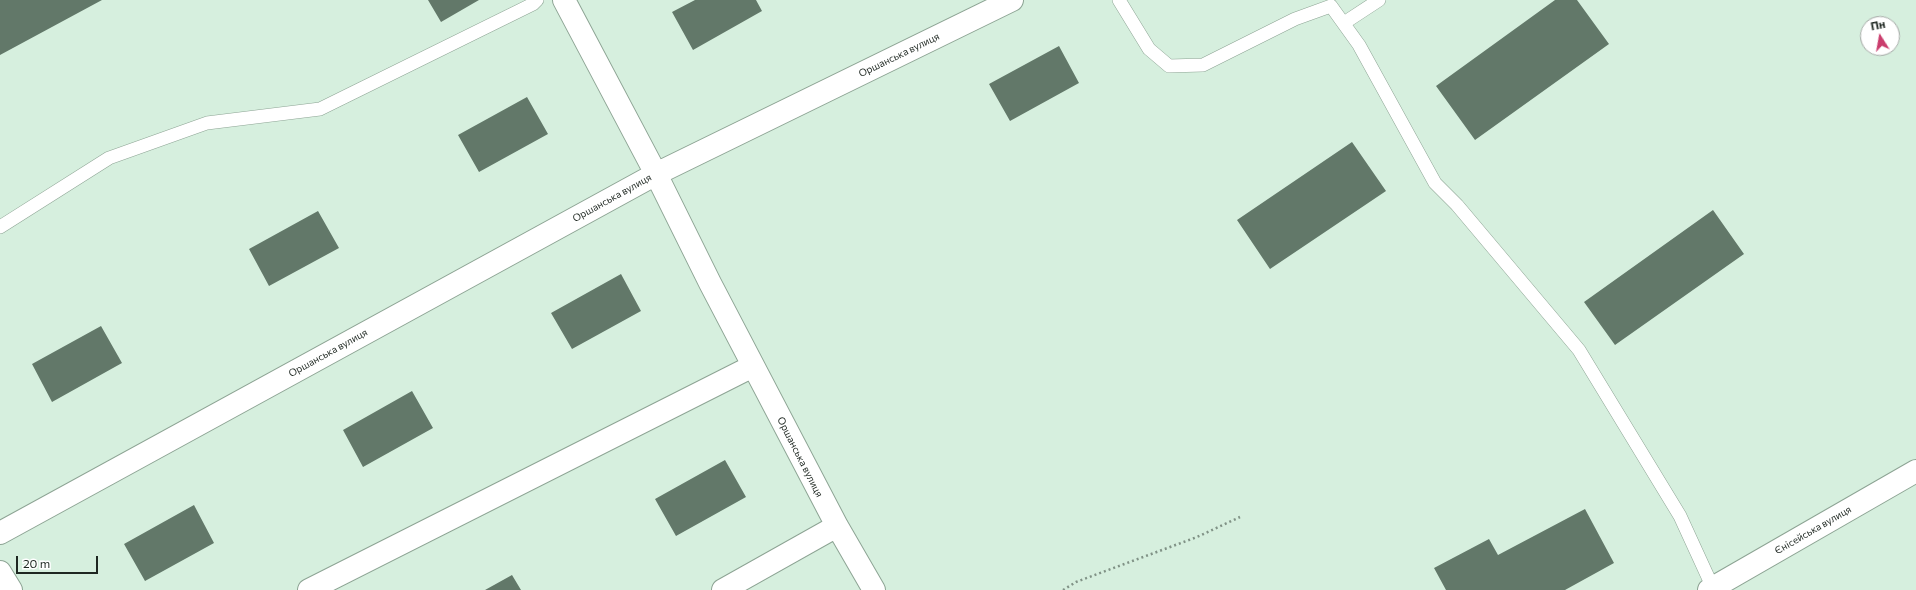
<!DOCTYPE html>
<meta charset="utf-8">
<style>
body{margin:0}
#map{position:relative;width:1916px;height:590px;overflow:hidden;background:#d6efde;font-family:Commissioner,sans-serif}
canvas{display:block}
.north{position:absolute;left:1860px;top:16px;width:40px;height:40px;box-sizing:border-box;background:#fff;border:1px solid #a5a9a6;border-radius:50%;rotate:349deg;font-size:11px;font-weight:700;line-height:16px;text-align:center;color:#1e2721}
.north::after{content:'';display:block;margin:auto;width:14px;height:18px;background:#ca3d6d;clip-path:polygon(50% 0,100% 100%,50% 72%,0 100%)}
.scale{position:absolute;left:16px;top:556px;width:82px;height:18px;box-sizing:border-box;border:2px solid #1e2721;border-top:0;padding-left:5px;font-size:12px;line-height:14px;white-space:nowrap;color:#1e2721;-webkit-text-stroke:3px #fff;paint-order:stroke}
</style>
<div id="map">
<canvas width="1916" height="590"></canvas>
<div class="north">Пн</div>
<div class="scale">20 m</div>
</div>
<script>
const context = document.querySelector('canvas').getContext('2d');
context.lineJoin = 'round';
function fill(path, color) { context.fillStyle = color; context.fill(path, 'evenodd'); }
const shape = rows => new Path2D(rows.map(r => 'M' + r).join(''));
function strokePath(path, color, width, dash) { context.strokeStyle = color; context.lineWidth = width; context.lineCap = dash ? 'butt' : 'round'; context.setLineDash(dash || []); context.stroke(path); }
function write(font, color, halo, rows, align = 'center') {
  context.font = font + ' Commissioner,sans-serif'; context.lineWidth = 3; context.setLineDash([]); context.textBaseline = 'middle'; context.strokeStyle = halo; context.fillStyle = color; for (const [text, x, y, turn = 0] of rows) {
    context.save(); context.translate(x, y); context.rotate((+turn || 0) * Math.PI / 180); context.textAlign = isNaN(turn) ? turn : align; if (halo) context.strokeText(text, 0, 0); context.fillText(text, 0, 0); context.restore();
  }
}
fill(shape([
 [0,0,102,0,0,55],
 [428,0,479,0,441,22],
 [695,0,756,0,762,11,693,50,672,12],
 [1555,0,1577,0,1609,44,1475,140,1436,86],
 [1059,46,1079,83,1010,121,989,84],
 [527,97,548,134,479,172,458,135],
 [1352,142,1386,191,1270,269,1237,220],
 [1713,210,1744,254,1615,345,1584,302],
 [318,211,339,248,269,286,249,249],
 [621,274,641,311,572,349,551,313],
 [101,326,122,363,52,402,32,364],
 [412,391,433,428,363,467,343,430],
 [725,460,746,497,676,536,655,499],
 [194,505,214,543,145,581,124,544],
 [1585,509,1614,563,1565,590,1446,590,1434,568,1489,539,1498,555],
 [512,575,521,590,485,590]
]), '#627869');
const lane = shape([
 [1119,0,1149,49,1169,66,1203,65,1295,19,1331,6,1359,45,1435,183,1457,205,1579,350,1680,516,1713,588],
 [1344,23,1379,0],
 [0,227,109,158,207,123,320,109,533,4,537,0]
]);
const street = shape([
 [564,0,656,174,710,283,837,526,874,590],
 [0,533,656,174,1012,0],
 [0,572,11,590],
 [309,590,753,366],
 [723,590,837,526],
 [1709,590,1916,471]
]);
strokePath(lane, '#8da494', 14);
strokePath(street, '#8da494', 24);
strokePath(shape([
 [1063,590,1076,582,1197,537,1240,517]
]), '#809286', 2.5, [2, 3]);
strokePath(lane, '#fff', 13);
strokePath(street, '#fff', 22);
write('10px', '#1e2721', '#fff', [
 ["Оршанська вулиця",899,55,-26],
 ["Оршанська вулиця",612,198,-29],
 ["Оршанська вулиця",328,353,-29],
 ["Оршанська вулиця",800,457,63],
 ["Єнісейська вулиця",1813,530,-30]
]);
</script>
